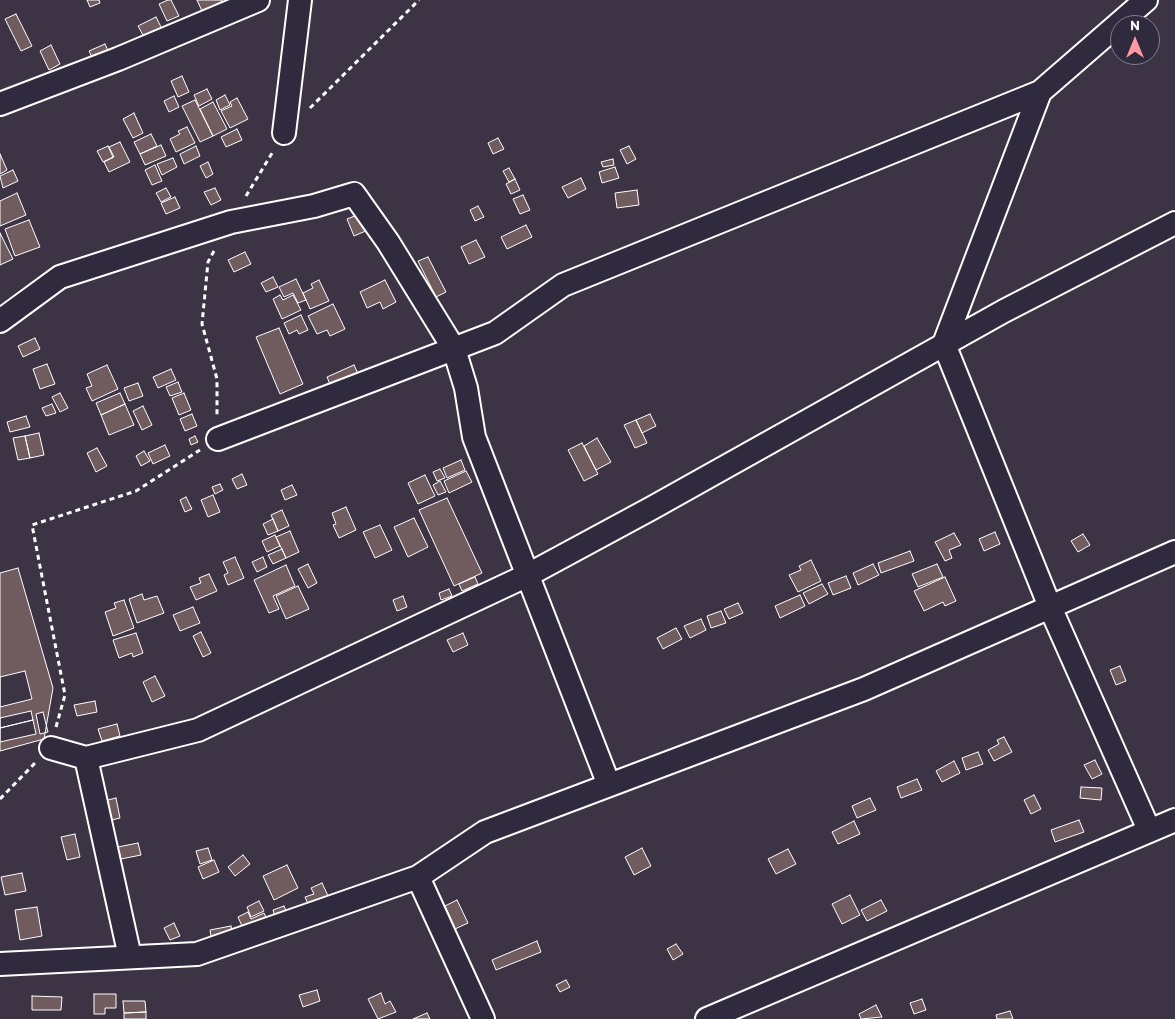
<!DOCTYPE html>
<style>
body{margin:0}
#map{position:relative;width:1175px;height:1019px;overflow:hidden;background:#3c3444;font-family:Itim,sans-serif}
canvas{display:block}
.north{position:absolute;left:1110px;top:15px;width:50px;height:50px;box-sizing:border-box;background:#2f2a3d;border:1px solid #827f8b;border-radius:50%;rotate:0deg;font-size:14px;font-weight:700;line-height:20px;text-align:center;color:#fff}
.north::after{content:'';display:block;margin:auto;width:18px;height:22px;background:#ff9aa2;clip-path:polygon(50% 0,100% 100%,50% 72%,0 100%)}
</style>
<div id="map">
<canvas width="1175" height="1019"></canvas>
<div class="north">N</div>
</div>
<script>
const context = document.querySelector('canvas').getContext('2d');
context.lineJoin = 'round';
function fill(path, color) { context.fillStyle = color; context.fill(path, 'evenodd'); }
const shape = rows => new Path2D(rows.map(r => 'M' + r).join(''));
function strokePath(path, color, width, dash) { context.strokeStyle = color; context.lineWidth = width; context.lineCap = dash ? 'butt' : 'round'; context.setLineDash(dash || []); context.stroke(path); }
const building = shape([
 [87,0,99,0,100,3,90,7,87,0],
 [168,0,171,0,179,16,167,21,159,4,168,0],
 [197,0,222,0,222,2,202,11,197,0],
 [16,14,32,46,21,51,5,19,16,14],
 [156,17,162,29,144,37,138,26,156,17],
 [105,44,110,55,95,63,89,51,105,44],
 [51,45,60,64,49,70,40,51,51,45],
 [182,76,189,92,178,97,171,81,182,76],
 [207,89,212,99,199,106,194,95,207,89],
 [225,95,230,105,220,110,216,100,225,95],
 [174,96,179,107,169,112,164,101,174,96],
 [237,98,248,119,230,128,221,111,232,106,230,102,237,98],
 [195,100,213,136,200,142,182,106,195,100],
 [213,102,227,129,213,136,200,109,213,102],
 [134,113,143,133,133,138,123,119,134,113],
 [187,127,195,143,176,152,170,139,180,134,178,131,187,127],
 [237,129,242,140,226,147,221,137,237,129],
 [151,134,157,146,140,154,134,142,151,134],
 [498,138,504,149,493,154,488,143,498,138],
 [120,142,130,162,109,172,104,162,114,157,109,147,120,142],
 [161,145,166,156,145,165,140,154,161,145],
 [108,146,113,157,103,162,97,151,108,146],
 [196,146,200,156,184,164,180,154,196,146],
 [629,146,636,159,627,164,620,150,629,146],
 [0,154,7,170,0,174,0,154],
 [173,158,177,167,162,175,157,164,173,158],
 [613,159,614,165,603,167,601,162,613,159],
 [208,162,213,174,206,178,200,166,208,162],
 [155,165,162,181,152,185,145,170,155,165],
 [615,167,619,178,602,183,599,172,615,167],
 [509,168,515,179,509,182,503,171,509,168],
 [13,170,18,181,3,188,0,176,13,170],
 [581,178,586,189,568,198,562,187,581,178],
 [515,179,520,190,511,194,506,184,515,179],
 [166,188,171,197,161,202,156,193,166,188],
 [215,188,221,200,211,205,204,192,215,188],
 [637,190,639,205,617,208,615,193,637,190],
 [17,193,26,215,0,226,0,201,17,193],
 [523,195,530,210,520,214,513,199,523,195],
 [175,197,180,208,166,214,161,203,175,197],
 [478,206,484,217,475,221,470,210,478,206],
 [360,214,368,230,354,236,347,219,360,214],
 [29,220,40,247,15,256,5,229,29,220],
 [526,225,532,237,507,249,501,237,526,225],
 [0,233,13,259,0,265,0,233],
 [476,240,485,257,469,264,461,247,476,240],
 [245,252,251,264,234,272,228,260,245,252],
 [428,257,446,292,436,297,418,261,428,257],
 [273,277,278,287,266,292,261,283,273,277],
 [296,279,306,300,298,303,293,293,284,297,279,287,296,279],
 [319,280,329,301,310,309,303,293,313,288,311,284,319,280],
 [385,280,396,302,383,309,380,302,367,308,360,292,385,280],
 [280,295,283,300,293,295,301,310,282,319,273,299,280,295],
 [333,304,345,329,330,336,327,330,317,334,308,316,333,304],
 [301,315,308,330,299,334,297,330,289,334,284,323,301,315],
 [279,328,303,384,280,394,256,337,279,328],
 [35,338,40,349,23,357,18,346,35,338],
 [47,364,55,384,40,389,33,369,47,364],
 [107,365,118,389,92,401,86,388,92,386,87,374,107,365],
 [354,365,360,378,332,389,327,377,354,365],
 [171,369,176,380,158,388,153,377,171,369],
 [178,382,182,392,170,396,166,387,178,382],
 [138,383,143,396,129,401,124,388,138,383],
 [60,393,68,408,60,412,52,397,60,393],
 [120,393,125,404,101,415,96,403,120,393],
 [184,393,191,410,179,415,172,398,184,393],
 [52,404,56,413,46,416,42,408,52,404],
 [125,404,134,425,109,435,101,415,125,404],
 [143,406,152,425,142,430,133,411,143,406],
 [192,414,197,426,185,431,180,419,192,414],
 [650,414,656,426,642,433,636,420,650,414],
 [26,416,30,427,10,432,7,422,26,416],
 [636,420,647,443,635,448,624,425,636,420],
 [39,433,44,455,30,458,25,436,39,433],
 [25,436,30,458,18,460,13,438,25,436],
 [195,436,198,442,191,445,189,439,195,436],
 [597,438,611,462,596,470,584,446,597,438],
 [582,443,598,474,584,481,568,450,582,443],
 [165,445,170,456,153,464,148,453,165,445],
 [97,448,107,466,96,472,87,453,97,448],
 [144,451,150,461,141,466,136,456,144,451],
 [461,460,465,470,447,478,443,468,461,460],
 [440,469,445,478,437,481,433,472,440,469],
 [466,471,472,482,449,493,444,481,466,471],
 [242,474,247,485,237,489,232,479,242,474],
 [425,475,435,496,418,504,408,483,425,475],
 [440,481,446,492,438,495,433,485,440,481],
 [220,484,223,490,215,494,212,487,220,484],
 [292,485,297,495,285,500,281,490,292,485],
 [213,495,220,512,208,517,201,500,213,495],
 [186,497,192,509,185,512,180,500,186,497],
 [447,498,482,573,454,586,419,510,447,498],
 [346,507,356,530,339,538,333,525,336,524,332,513,346,507],
 [282,510,289,526,278,531,271,515,282,510],
 [414,518,428,547,408,557,394,527,414,518],
 [273,519,278,531,268,535,263,524,273,519],
 [380,525,392,550,375,558,363,532,380,525],
 [290,531,299,552,286,558,276,537,290,531],
 [995,532,1000,544,984,551,979,539,995,532],
 [954,533,961,545,949,550,952,558,945,561,935,542,954,533],
 [1083,534,1090,545,1078,552,1071,541,1083,534],
 [275,535,280,546,267,552,262,541,275,535],
 [282,549,286,558,273,564,268,555,282,549],
 [910,551,914,561,881,573,878,563,910,551],
 [235,557,244,578,228,585,224,575,228,573,223,562,235,557],
 [263,557,267,567,257,572,252,562,263,557],
 [811,560,821,581,798,592,789,575,801,570,799,566,811,560],
 [308,564,317,583,308,588,298,569,308,564],
 [873,564,879,575,858,585,853,573,873,564],
 [937,564,943,577,918,587,912,574,937,564],
 [286,565,295,586,273,596,279,609,269,613,254,580,286,565],
 [18,568,53,688,44,739,0,751,0,573,18,568],
 [209,574,217,591,196,600,190,587,201,583,199,578,209,574],
 [846,576,851,588,833,595,828,583,846,576],
 [475,577,478,584,462,591,459,584,475,577],
 [945,577,956,601,945,606,943,602,924,611,914,591,945,577],
 [822,584,828,594,809,604,803,593,822,584],
 [298,586,309,609,286,619,276,596,298,586],
 [449,589,452,596,441,600,439,593,449,589],
 [142,594,144,600,157,596,164,613,137,623,129,599,142,594],
 [800,595,805,606,780,618,775,606,800,595],
 [403,596,407,607,397,611,393,600,403,596],
 [124,600,134,628,113,636,105,612,116,608,114,603,124,600],
 [738,603,743,613,729,619,724,609,738,603],
 [193,607,200,623,180,631,173,615,193,607],
 [721,611,726,623,711,628,707,616,721,611],
 [701,619,706,630,690,638,684,626,701,619],
 [676,628,682,639,663,649,657,638,676,628],
 [201,632,211,653,203,657,193,636,201,632],
 [136,633,143,653,133,657,132,653,119,658,113,640,136,633],
 [463,633,468,645,453,652,447,640,463,633],
 [1120,666,1126,681,1116,685,1110,670,1120,666],
 [25,671,32,699,0,707,0,677,25,671],
 [155,676,165,696,152,702,143,682,155,676],
 [95,701,97,712,77,716,74,705,95,701],
 [31,711,33,720,0,728,0,718,31,711],
 [43,712,48,732,40,734,36,714,43,712],
 [33,720,36,734,0,742,0,728,33,720],
 [117,724,120,736,102,741,98,729,117,724],
 [1004,737,1012,752,994,761,988,750,999,744,997,740,1004,737],
 [978,752,983,764,966,770,962,758,978,752],
 [1095,760,1102,774,1092,779,1084,765,1095,760],
 [954,761,960,773,942,782,936,771,954,761],
 [917,779,922,790,901,798,897,787,917,779],
 [1081,787,1102,788,1101,800,1080,798,1081,787],
 [1034,795,1041,809,1031,814,1024,800,1034,795],
 [116,798,120,818,108,821,104,801,116,798],
 [870,798,876,810,857,818,852,806,870,798],
 [1079,820,1084,832,1055,842,1051,830,1079,820],
 [854,821,860,834,838,844,832,832,854,821],
 [75,834,80,857,67,860,61,837,75,834],
 [138,843,141,855,121,859,118,847,138,843],
 [208,848,212,860,200,864,196,851,208,848],
 [642,848,651,866,634,875,625,857,642,848],
 [788,849,796,864,776,874,768,859,788,849],
 [243,855,250,864,235,876,228,867,243,855],
 [214,860,219,872,203,879,198,867,214,860],
 [287,865,298,888,274,900,263,876,287,865],
 [22,873,26,891,5,895,1,877,22,873],
 [322,883,329,898,309,906,305,897,314,894,311,888,322,883],
 [850,895,860,915,842,924,832,904,850,895],
 [457,900,468,923,455,929,445,906,457,900],
 [881,900,887,911,867,921,861,910,881,900],
 [259,901,264,911,251,917,247,907,259,901],
 [284,906,288,916,276,920,273,910,284,906],
 [37,907,42,936,20,940,15,910,37,907],
 [248,912,251,919,264,913,269,924,246,935,238,917,248,912],
 [174,923,180,936,170,940,164,928,174,923],
 [231,926,233,938,212,942,210,930,231,926],
 [537,941,541,952,496,970,492,960,537,941],
 [676,944,683,954,673,960,667,949,676,944],
 [566,980,570,987,560,992,556,985,566,980],
 [317,990,320,1001,303,1007,299,995,317,990],
 [381,993,385,1004,390,1001,396,1012,378,1019,368,999,381,993],
 [94,994,116,994,116,1008,105,1008,105,1014,94,1014,94,994],
 [32,996,62,997,61,1010,32,1010,32,996],
 [922,999,926,1010,914,1014,910,1003,922,999],
 [123,1001,145,1001,146,1012,124,1013,123,1001],
 [876,1005,882,1017,861,1019,859,1014,876,1005],
 [1010,1011,1013,1019,997,1019,996,1015,1010,1011],
 [146,1012,146,1019,124,1019,124,1013,146,1012],
 [427,1013,430,1019,413,1019,427,1013]
]);
fill(building, '#705b5f');
strokePath(building, '#fff', 1);
const minor = shape([
 [1146,0,1040,92,944,344,1050,607,1149,830],
 [0,104,118,59,258,0],
 [284,133,300,0],
 [0,321,60,277,231,222,314,206,354,194,388,242,454,349,466,388,474,437,609,785],
 [218,439,495,333,563,285,1040,92],
 [51,748,86,758,198,730,528,575,652,508,1004,311,1175,223],
 [86,758,130,957],
 [418,877,483,1019],
 [0,964,197,954,418,877,485,832,864,689,1175,552],
 [707,1019,1175,820]
]);
strokePath(minor, '#fff', 26);
strokePath(shape([
 [310,108,419,0],
 [246,196,274,150],
 [214,251,208,262,202,324,217,379,217,416],
 [56,727,65,695,32,525,136,491,200,450],
 [0,799,36,762]
]), '#fff', 3, [5, 4]);
strokePath(minor, '#2f2a3d', 22);
</script>
